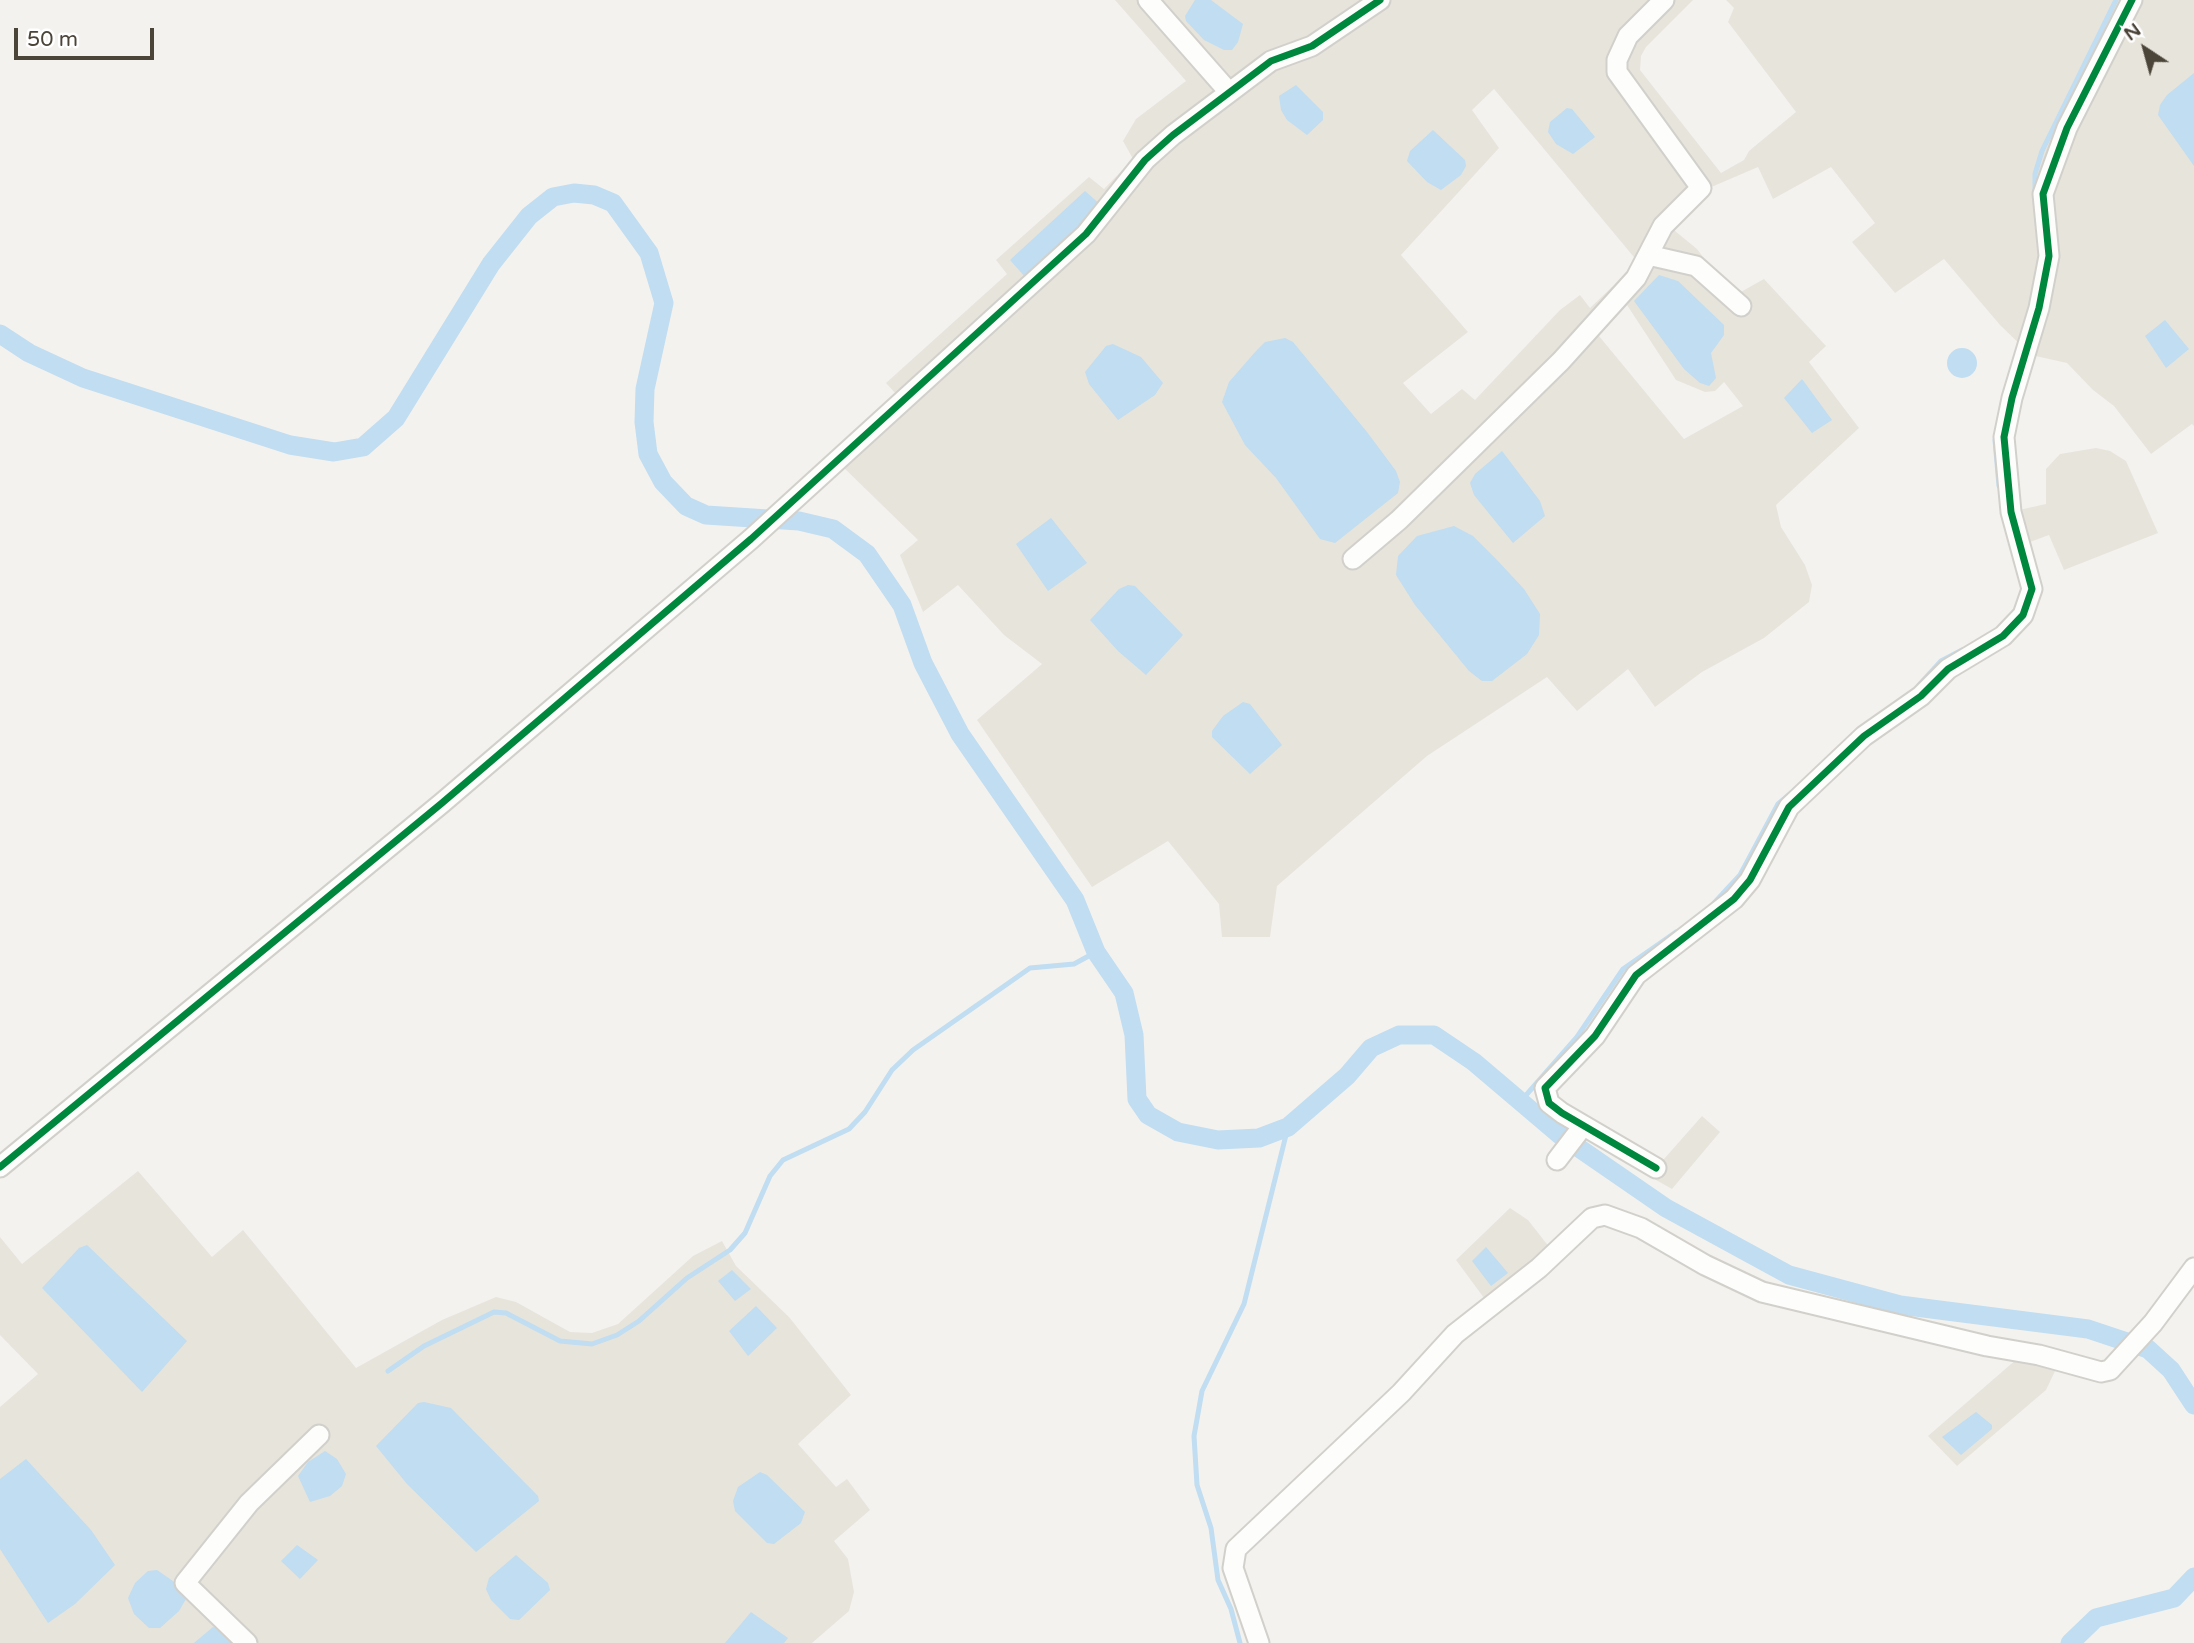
<!DOCTYPE html>
<style>
body{margin:0}
#map{position:relative;width:2194px;height:1643px;overflow:hidden;background:#f4f2ee;font-family:"Varela Round",sans-serif}
canvas{display:block}
.north{position:absolute;left:2110px;top:14px;width:70px;height:70px;-webkit-text-stroke:5px #fff;paint-order:stroke;rotate:324deg;font-size:19px;font-weight:700;line-height:28px;text-align:center;color:#4b4439}
.north::after{content:'';display:block;margin:auto;width:24px;height:32px;background:#4b4439;clip-path:polygon(50% 0,100% 100%,50% 72%,0 100%)}
.scale{position:absolute;left:14px;top:28px;width:140px;height:32px;box-sizing:border-box;border:4px solid #4b4439;border-top:0;padding-left:9px;font-size:21px;line-height:24px;white-space:nowrap;color:#4b4439;-webkit-text-stroke:5px #fff;paint-order:stroke}
</style>
<div id="map">
<canvas width="2194" height="1643"></canvas>
<div class="north">N</div>
<div class="scale">50 m</div>
</div>
<script>
const context = document.querySelector('canvas').getContext('2d');
context.lineJoin = 'round';
function fill(path, color) { context.fillStyle = color; context.fill(path, 'evenodd'); }
const shape = rows => new Path2D(rows.map(r => 'M' + r).join(''));
function strokePath(path, color, width, dash) { context.strokeStyle = color; context.lineWidth = width; context.lineCap = dash ? 'butt' : 'round'; context.setLineDash(dash || []); context.stroke(path); }
fill(shape([
 [1115,0,1693,0,1646,47,1641,56,1640,70,1721,173,1744,160,1749,151,1796,112,1728,22,1734,8,1726,0,2194,0,2194,426,2192,424,2151,454,2114,406,2093,390,2067,363,2031,355,2000,325,1944,259,1895,293,1852,242,1875,223,1831,167,1773,199,1758,167,1709,188,1669,226,1697,249,1719,278,1739,293,1764,279,1826,346,1809,362,1859,428,1776,505,1781,527,1805,565,1812,585,1809,602,1764,638,1702,672,1655,707,1628,669,1577,711,1547,677,1427,756,1277,886,1270,937,1222,937,1219,904,1168,841,1092,887,977,720,1042,664,1004,635,958,585,923,612,900,555,918,540,841,465,846,444,896,394,886,383,1007,274,996,260,1089,177,1104,189,1133,159,1123,141,1136,119,1186,81],
 [1494,89,1638,262,1590,308,1580,295,1560,310,1475,400,1462,389,1431,414,1403,383,1468,332,1401,255,1499,148,1472,110],
 [1627,305,1676,380,1705,392,1715,391,1724,382,1743,406,1684,439,1599,336],
 [2096,448,2110,451,2126,461,2158,533,2064,570,2049,535,2022,545,2019,510,2046,504,2046,469,2060,454],
 [1702,1116,1720,1132,1672,1189,1649,1176],
 [138,1171,212,1257,243,1230,356,1368,442,1320,496,1297,516,1302,570,1332,592,1333,618,1324,693,1256,722,1241,736,1266,789,1317,851,1395,798,1444,836,1487,847,1479,870,1510,834,1541,848,1559,854,1592,849,1611,812,1643,0,1643,0,1407,38,1374,0,1335,0,1237,22,1264],
 [1510,1208,1528,1220,1550,1248,1484,1298,1456,1260],
 [2018,1358,2056,1369,2046,1390,1957,1466,1928,1436]
]), '#e7e4dc');
fill(shape([
 [1195,0,1211,0,1243,24,1238,42,1232,50,1224,50,1204,40,1186,21,1185,16],
 [2194,73,2194,166,2158,115,2160,105,2167,95],
 [1296,85,1323,112,1323,120,1307,135,1287,120,1281,110,1279,96],
 [1567,108,1572,109,1595,137,1573,154,1556,144,1548,132,1550,122],
 [1433,130,1465,160,1466,166,1461,175,1441,190,1427,182,1407,161,1410,151],
 [1085,191,1102,206,1026,278,1010,260],
 [1659,275,1678,281,1724,325,1724,335,1711,353,1716,378,1709,386,1700,383,1684,369,1634,301],
 [2165,320,2189,349,2166,368,2145,336],
 [1285,338,1293,342,1367,432,1396,471,1400,482,1398,493,1335,543,1320,539,1276,478,1245,445,1222,402,1229,382,1256,351,1265,342],
 [1113,344,1141,357,1163,383,1155,395,1118,420,1089,384,1085,372,1106,346],
 '1947 363a15 15 0 1 1 30 0a15 15 0 1 1-30 0Z',
 [1802,379,1832,420,1812,433,1784,398],
 [1502,451,1540,501,1545,516,1513,543,1474,495,1470,483,1475,474],
 [1051,518,1087,563,1048,591,1016,544],
 [1454,526,1473,536,1497,560,1524,589,1540,614,1539,635,1527,654,1492,681,1482,681,1469,671,1415,605,1396,575,1398,556,1417,536],
 [1128,585,1135,586,1183,635,1146,675,1118,651,1090,620,1119,589],
 [1243,702,1250,704,1282,745,1250,774,1212,737,1212,731,1223,716],
 [87,1245,187,1341,142,1392,42,1288,79,1248],
 [1486,1247,1508,1273,1491,1286,1472,1261],
 [732,1270,751,1289,735,1301,718,1281],
 [756,1306,777,1328,748,1356,729,1331],
 [424,1402,451,1408,538,1496,539,1501,476,1552,407,1484,376,1446,418,1403],
 [1976,1412,1992,1425,1992,1429,1961,1455,1942,1437],
 [325,1451,337,1459,346,1474,342,1486,330,1496,310,1502,298,1476,308,1462],
 [26,1459,91,1530,115,1565,75,1604,48,1623,0,1549,0,1479],
 [760,1472,767,1475,805,1512,801,1523,774,1544,767,1543,735,1511,733,1501,738,1487],
 [297,1545,318,1560,300,1579,281,1561],
 [516,1555,548,1583,550,1590,519,1620,510,1619,491,1600,486,1589,489,1578],
 [157,1570,183,1588,186,1599,179,1611,160,1628,149,1628,134,1614,128,1598,135,1583,148,1571],
 [751,1612,788,1638,784,1643,725,1643],
 [213,1627,222,1630,235,1643,194,1643]
]), '#c0ddf1');
strokePath(shape([
 [2035,195,2035,174,2042,151,2116,0],
 [1995,440,1999,486],
 [1919,685,1941,661,1962,650],
 [1714,903,1740,875,1778,804,1797,788],
 [1520,1102,1577,1037,1623,969,1676,932],
 [388,1371,424,1346,494,1312,506,1313,560,1341,592,1344,617,1335,639,1321,687,1278,730,1250,745,1233,770,1176,783,1160,849,1129,865,1112,892,1070,913,1050,1030,968,1074,964,1096,952],
 [1240,1643,1231,1609,1218,1580,1211,1528,1197,1485,1194,1436,1202,1391,1244,1304,1288,1127]
]), '#c0ddf1', 5);
strokePath(shape([
 [0,334,29,353,83,378,290,445,334,452,363,447,396,418,491,264,529,216,553,197,574,193,594,195,613,203,649,253,664,303,645,389,644,422,648,454,663,482,686,506,706,515,799,521,833,529,867,554,902,605,923,663,960,734,1075,900,1096,952,1124,993,1134,1035,1137,1099,1148,1115,1178,1132,1218,1140,1259,1138,1288,1127,1347,1076,1371,1048,1399,1035,1434,1035,1474,1062,1560,1135,1666,1208,1789,1275,1900,1305,2088,1329,2148,1349,2171,1370,2194,1405],
 [2070,1643,2096,1618,2174,1598,2194,1577]
]), '#c0ddf1', 19);
const minor = shape([
 [1148,0,1229,92],
 [1648,255,1696,266,1741,306],
 [1353,559,1399,520,1561,361,1636,278,1663,226,1701,188,1617,72,1617,60,1628,36,1664,0],
 [1557,1160,1583,1126],
 [0,1167,442,803,751,539,1086,234,1145,160,1173,135,1271,61,1312,46,1380,0],
 [1656,1168,1562,1113,1549,1103,1545,1088,1595,1036,1636,975,1734,899,1750,880,1789,807,1864,736,1921,696,1948,669,2003,636,2023,615,2032,589,2011,512,2004,437,2012,398,2039,308,2049,256,2043,194,2067,128,2132,0],
 [247,1643,185,1583,249,1503,319,1435],
 [1259,1643,1233,1568,1236,1549,1401,1393,1455,1334,1539,1268,1592,1218,1605,1215,1641,1228,1705,1265,1762,1292,1987,1346,2039,1355,2101,1372,2110,1370,2153,1323,2194,1268]
]);
strokePath(minor, '#d2d0cb', 23);
strokePath(minor, '#fdfdfc', 19);
strokePath(shape([
 [0,1167,442,803,751,539,1086,234,1145,160,1173,135,1271,61,1312,46,1380,0],
 [1656,1168,1562,1113,1549,1103,1545,1088,1595,1036,1636,975,1734,899,1750,880,1789,807,1864,736,1921,696,1948,669,2003,636,2023,615,2032,589,2011,512,2004,437,2012,398,2039,308,2049,256,2043,194,2067,128,2132,0]
]), '#00873e', 7);
</script>
